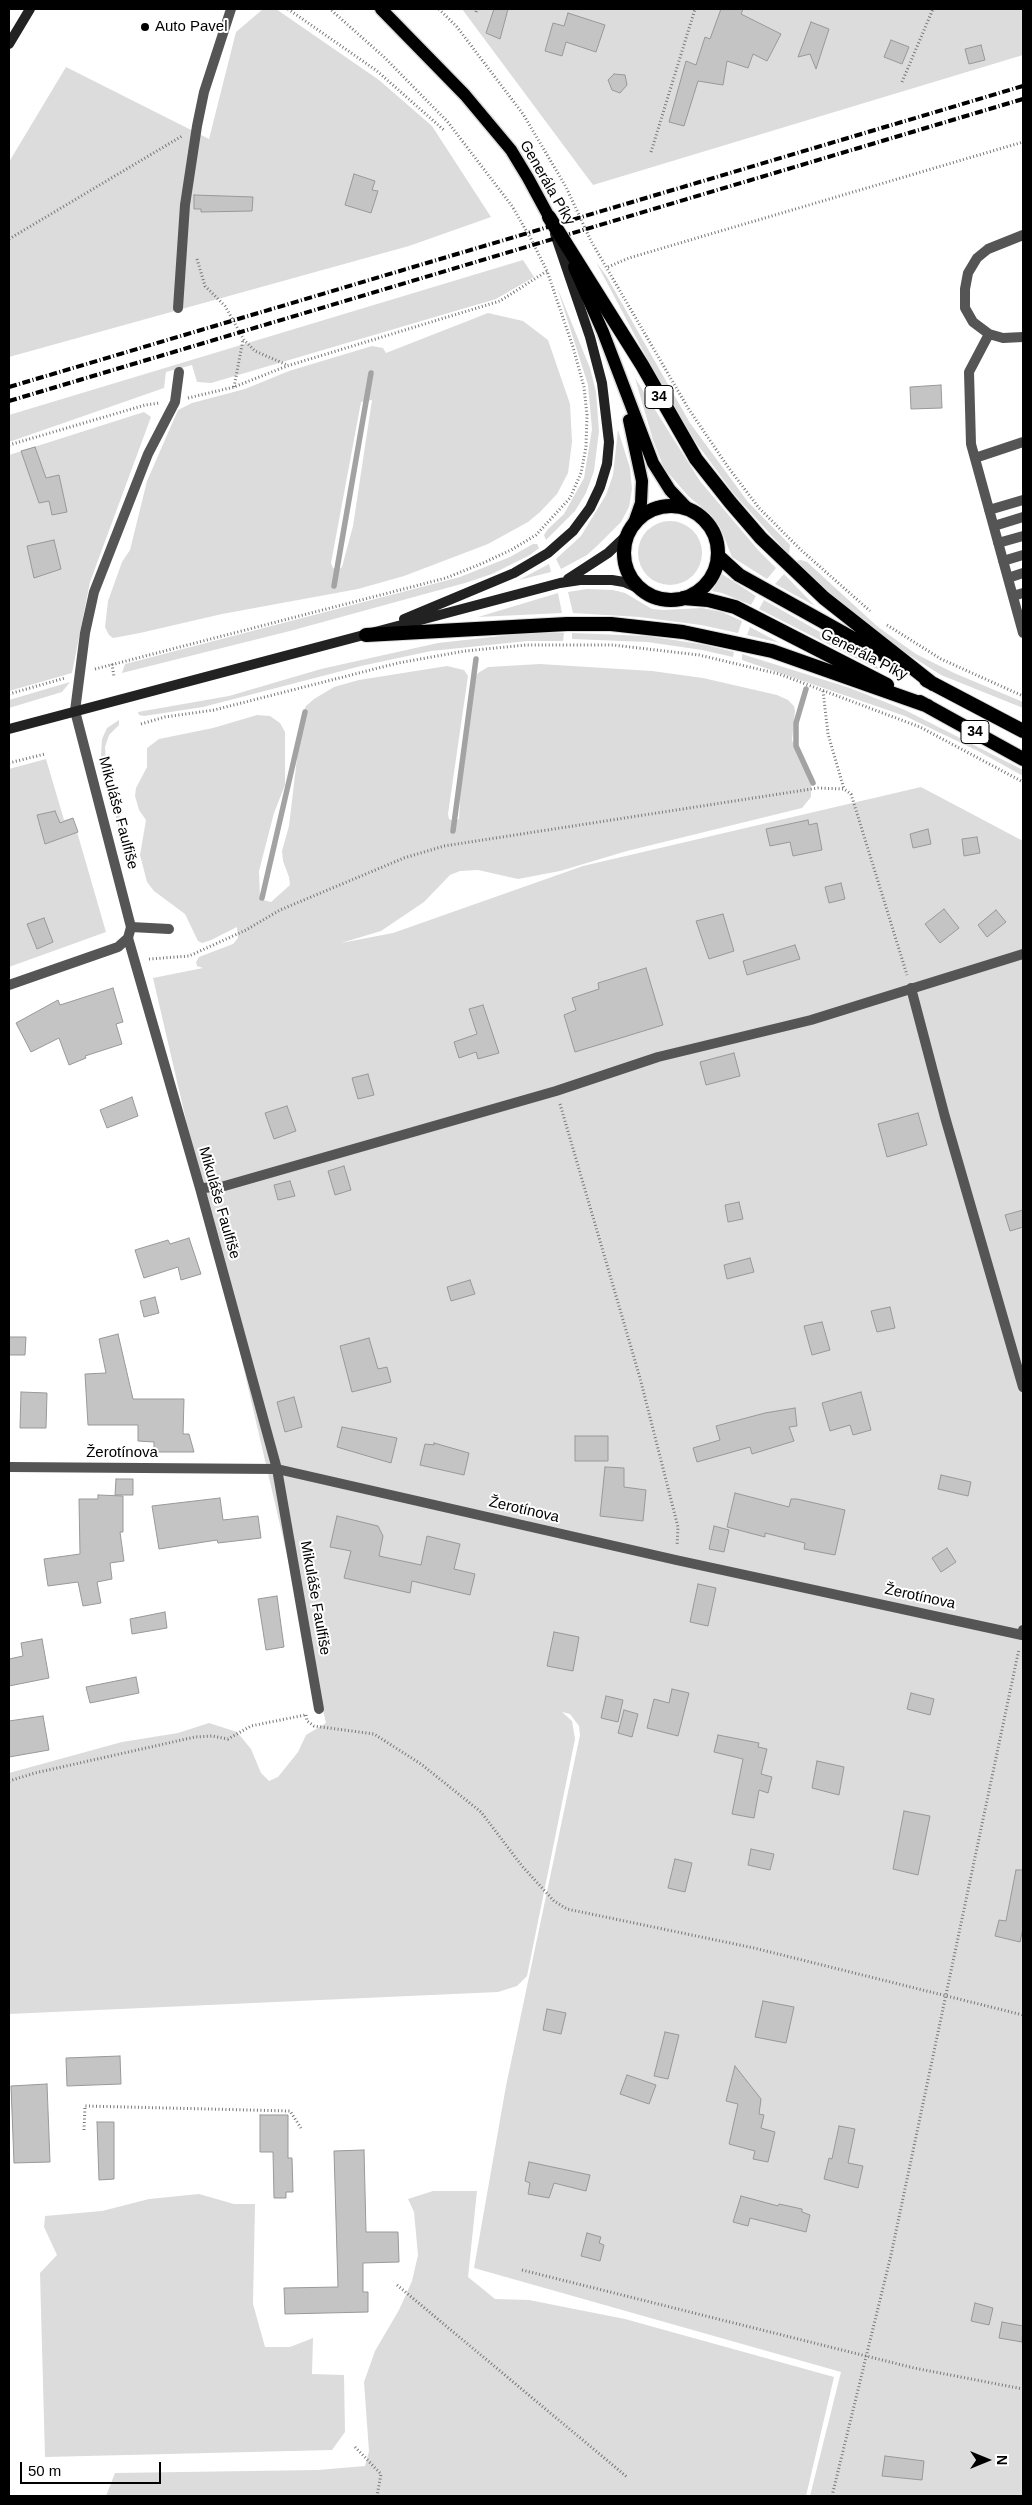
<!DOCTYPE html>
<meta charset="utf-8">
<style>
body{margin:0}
#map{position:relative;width:1032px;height:2505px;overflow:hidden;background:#fff;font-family:Helvetica,sans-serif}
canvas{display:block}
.frame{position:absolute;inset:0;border:10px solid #000;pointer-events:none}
.north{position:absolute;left:962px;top:2435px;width:50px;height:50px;-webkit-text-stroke:4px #fff;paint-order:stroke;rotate:90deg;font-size:14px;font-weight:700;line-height:20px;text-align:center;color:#000}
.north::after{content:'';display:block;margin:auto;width:18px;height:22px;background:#000;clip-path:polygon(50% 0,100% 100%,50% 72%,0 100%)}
.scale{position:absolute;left:20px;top:2462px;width:141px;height:22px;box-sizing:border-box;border:2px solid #000;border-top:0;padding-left:6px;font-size:15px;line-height:18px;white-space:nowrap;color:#000;-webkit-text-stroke:4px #fff;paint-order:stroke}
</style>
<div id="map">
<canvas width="1032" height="2505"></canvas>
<div class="frame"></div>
<div class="north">N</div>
<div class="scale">50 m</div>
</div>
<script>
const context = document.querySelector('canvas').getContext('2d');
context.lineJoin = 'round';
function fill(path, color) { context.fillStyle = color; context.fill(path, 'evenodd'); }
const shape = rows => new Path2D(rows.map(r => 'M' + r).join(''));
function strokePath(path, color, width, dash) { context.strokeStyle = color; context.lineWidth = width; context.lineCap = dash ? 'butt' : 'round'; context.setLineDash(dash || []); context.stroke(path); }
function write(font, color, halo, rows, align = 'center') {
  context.font = font + ' Helvetica,sans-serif'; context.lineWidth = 4; context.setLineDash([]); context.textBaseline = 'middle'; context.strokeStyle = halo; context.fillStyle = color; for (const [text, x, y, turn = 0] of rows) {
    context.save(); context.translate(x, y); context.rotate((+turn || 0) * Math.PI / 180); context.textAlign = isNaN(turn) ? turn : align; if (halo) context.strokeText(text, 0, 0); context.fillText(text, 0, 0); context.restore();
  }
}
fill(shape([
 [263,9,276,9,379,80,432,126,491,217,409,246,9,357,9,162,66,67,209,139,236,32],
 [462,9,1023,9,1023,55,593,185],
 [523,260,534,277,496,299,211,383,197,382,192,365,166,372,164,388,9,442,9,415],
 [596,262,607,277,690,423,748,502,790,545,789,555,734,494,697,444,669,400],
 [557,287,590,368,596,392,599,431,594,471,586,493,575,511,546,540,544,535,548,529,564,514,584,478,592,429,588,385],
 [488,313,523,321,548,340,570,404,572,442,568,473,557,494,540,512,528,522,488,544,404,576,358,589,222,614,140,633,113,638,109,635,105,627,108,601,122,562,130,550,147,481,178,410,192,403,245,389,289,371,372,346,383,348,386,353],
 [372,400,353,526,342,567,338,570,333,568,331,563,361,402],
 [635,378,700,481,759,551,776,568,767,579,732,557,720,527,711,515,688,496,664,468,653,440],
 [144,412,151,417,90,582,72,673,9,691,9,455],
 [618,430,630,468,632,489,629,507,621,522,598,545,587,555,561,569,556,559,581,536,606,495,613,475],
 '638 553a32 32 0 1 1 64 0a32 32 0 1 1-64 0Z',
 [533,544,537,544,539,548,530,555,492,574,465,583,290,631,122,673,125,664,133,662,460,577,510,557],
 [801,560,807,562,878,627,916,654,954,673,1023,702,1023,708,941,675,898,648,841,603,795,561],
 [549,564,551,572,519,580],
 [722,574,756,596,751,605,722,593,712,591],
 [784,574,815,606,775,584],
 [587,589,613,590,625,593,652,609,663,610,702,608,722,612,742,621,738,633,701,625,639,617,573,613,568,592],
 [558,593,562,613,478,617],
 [764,600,848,648,881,669,877,669,759,609],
 [750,627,780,643,747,635],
 [537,632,564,633,563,641,527,641,431,651,361,666,203,707,144,716,139,715,138,712,229,696,321,669,438,643],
 [572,633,648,636,706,645,734,652,733,657,702,650,647,642,572,639],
 [742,654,850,688,905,710,1023,770,1023,776,978,751,905,716,742,660],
 [540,664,652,671,703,678,777,695,788,700,794,706,795,711,792,740,811,779,811,797,802,808,627,851,560,871,518,879,478,870,460,871,450,875,424,902,381,931,341,943,393,933,583,866,921,787,1023,841,1023,2496,810,2496,841,2372,474,2268,506,2086,580,1735,579,1726,570,1714,562,1712,572,1721,575,1739,527,1976,517,1986,498,1992,9,2014,9,1773,122,1742,178,1733,209,1723,237,1732,251,1749,261,1773,269,1781,278,1777,298,1752,306,1735,326,1723,153,978,203,968,197,966,196,962,199,957,233,944,238,938,237,927,211,940,202,943,198,941,185,914,154,891,147,882,140,855,146,820,139,810,135,796,136,788,147,767,147,748,159,739,213,728,257,715,270,716,280,723,285,732,285,785,274,813,259,871,260,899,271,902,290,885,289,877,283,861,282,851,289,826,302,716,306,706,314,699,334,687,359,680,447,666,464,670,468,676,448,814,449,819,454,821,459,819,463,742,472,682,478,673,488,667],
 [70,682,62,692,9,708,9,700],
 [119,720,119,725,109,735,105,747,106,762,125,837,121,838,101,755,102,739,107,728],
 [46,759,64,820,73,818,106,932,9,967,9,769],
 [433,2191,477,2191,468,2277,495,2299,529,2300,625,2319,834,2377,806,2496,106,2496,115,2473,318,2470,365,2466,369,2451,364,2382,375,2351,399,2310,412,2281,418,2255,414,2212,408,2199],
 [199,2194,234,2204,255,2204,253,2304,265,2347,290,2347,313,2338,312,2374,344,2375,345,2432,332,2450,45,2457,40,2273,57,2255,44,2227,45,2216,102,2211,149,2199]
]), '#dcdcdc');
strokePath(shape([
 [334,586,371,373],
 [806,689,796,723,796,746,813,783],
 [453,831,476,659],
 [262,898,305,712]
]), '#a3a3a3', 5.5);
const building = shape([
 [494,9,508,9,500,39,486,33,494,9],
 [721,9,743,9,741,14,781,34,767,61,753,54,748,68,727,61,723,85,698,81,684,126,669,122,686,61,696,65,705,37,710,39,721,9],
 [568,13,605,25,596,52,566,42,562,56,545,51,553,23,564,26,568,13],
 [811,22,829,29,816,69,810,54,798,57,811,22],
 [891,40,909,47,902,64,884,57,891,40],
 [981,45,985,60,969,64,965,49,981,45],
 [614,74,625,75,627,85,620,93,612,90,608,80,614,74],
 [354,174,375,181,372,190,378,191,371,213,345,205,354,174],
 [194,195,253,197,252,211,201,212,201,209,194,209,194,195],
 [941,385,942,408,911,409,910,387,941,385],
 [35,447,46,478,59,475,67,512,52,515,49,501,39,503,21,451,35,447],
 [54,540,61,569,34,578,27,546,54,540],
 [55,811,60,823,73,818,78,832,45,844,37,815,55,811],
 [808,820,809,825,817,823,822,850,793,856,790,842,770,846,766,829,808,820],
 [928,829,931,844,913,848,910,834,928,829],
 [977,837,980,853,964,856,962,839,977,837],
 [841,883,845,899,829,903,825,887,841,883],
 [944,909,959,928,940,943,925,924,944,909],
 [996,910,1006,922,987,937,978,925,996,910],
 [723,914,734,951,709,959,696,921,723,914],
 [44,918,53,942,37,949,27,924,44,918],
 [795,945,800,959,747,975,743,961,795,945],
 [646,968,663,1025,575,1052,564,1015,576,1010,572,998,599,989,598,983,646,968],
 [113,988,123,1022,116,1024,122,1044,85,1056,86,1058,69,1065,59,1038,31,1052,16,1023,58,1000,60,1005,113,988],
 [483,1005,499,1053,478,1059,476,1052,459,1058,454,1042,477,1034,469,1009,483,1005],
 [734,1053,740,1076,706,1085,700,1062,734,1053],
 [368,1074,374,1095,358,1099,352,1078,368,1074],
 [132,1097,138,1116,107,1128,100,1110,132,1097],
 [287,1106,296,1131,274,1139,265,1113,287,1106],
 [918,1113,927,1145,887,1157,878,1124,918,1113],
 [344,1166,351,1190,335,1195,328,1171,344,1166],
 [290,1181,295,1196,278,1200,274,1185,290,1181],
 [739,1202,743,1219,728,1222,725,1205,739,1202],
 [1023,1210,1023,1227,1010,1231,1005,1215,1023,1210],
 [189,1238,201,1274,181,1280,178,1267,144,1278,135,1250,168,1240,170,1244,189,1238],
 [750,1258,754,1272,727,1279,724,1265,750,1258],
 [470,1280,475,1294,451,1301,447,1287,470,1280],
 [155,1297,159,1313,144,1317,140,1301,155,1297],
 [890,1307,895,1328,877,1332,871,1311,890,1307],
 [822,1322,830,1350,812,1355,804,1326,822,1322],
 [118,1334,133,1399,184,1399,183,1434,189,1434,194,1452,154,1452,154,1442,138,1441,138,1425,88,1425,85,1374,106,1373,99,1339,118,1334],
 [9,1337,26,1337,25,1355,9,1355,9,1337],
 [369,1338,378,1369,387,1367,391,1382,352,1392,340,1346,369,1338],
 [21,1392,47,1393,46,1428,20,1428,21,1392],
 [861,1392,871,1430,853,1435,850,1425,830,1431,822,1403,861,1392],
 [294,1397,302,1427,285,1432,277,1402,294,1397],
 [795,1408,797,1426,789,1427,794,1441,752,1454,750,1447,697,1462,693,1448,720,1440,716,1426,765,1413,795,1408],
 [342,1427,397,1438,391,1463,337,1447,342,1427],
 [575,1436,608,1436,608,1461,575,1461,575,1436],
 [434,1443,469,1453,464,1475,420,1465,425,1444,434,1445,434,1443],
 [605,1467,624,1468,624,1487,646,1490,643,1521,600,1516,605,1467],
 [941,1475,971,1482,968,1496,938,1489,941,1475],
 [116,1479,133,1479,133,1495,115,1495,116,1479],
 [735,1493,789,1507,791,1499,797,1499,845,1510,835,1555,804,1549,805,1543,765,1533,765,1537,727,1527,735,1493],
 [98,1495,123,1496,123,1532,120,1532,124,1561,110,1563,112,1579,97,1582,101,1603,83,1606,78,1582,48,1586,44,1559,80,1554,79,1499,98,1499,98,1495],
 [220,1498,223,1520,258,1516,261,1538,218,1543,217,1540,159,1549,152,1506,220,1498],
 [337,1516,378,1526,383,1536,379,1556,421,1565,427,1536,460,1544,454,1569,475,1574,470,1595,412,1581,410,1593,344,1578,351,1551,330,1547,337,1516],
 [714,1526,729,1530,724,1552,709,1549,714,1526],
 [947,1548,956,1562,941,1572,932,1558,947,1548],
 [698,1584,716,1588,708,1626,690,1622,698,1584],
 [277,1596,284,1647,266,1650,258,1599,277,1596],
 [165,1612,167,1628,132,1634,130,1619,165,1612],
 [554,1632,579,1637,573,1671,547,1666,554,1632],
 [42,1639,49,1678,9,1686,9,1659,23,1656,21,1643,42,1639],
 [136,1677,139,1693,90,1703,86,1687,136,1677],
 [672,1689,689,1693,678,1736,647,1728,654,1699,669,1703,672,1689],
 [911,1693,934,1699,930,1715,907,1709,911,1693],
 [606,1696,623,1700,618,1722,601,1718,606,1696],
 [624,1710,638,1714,632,1737,618,1733,624,1710],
 [43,1716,49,1750,9,1757,9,1721,43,1716],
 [718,1735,759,1743,758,1747,767,1749,761,1774,772,1777,768,1793,759,1790,754,1818,732,1814,743,1759,714,1752,718,1735],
 [817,1761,844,1767,839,1795,812,1788,817,1761],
 [904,1811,930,1816,918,1875,893,1869,904,1811],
 [751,1849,774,1854,770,1870,748,1865,751,1849],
 [675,1859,692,1863,685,1892,668,1888,675,1859],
 [1016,1870,1023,1870,1023,1928,1020,1942,995,1936,999,1920,1006,1921,1016,1870],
 [763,2001,794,2007,786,2043,755,2037,763,2001],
 [547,2009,566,2013,561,2034,543,2030,547,2009],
 [665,2032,679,2035,668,2079,654,2076,665,2032],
 [120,2056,121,2084,67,2086,66,2058,120,2056],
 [735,2066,761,2099,759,2114,764,2115,761,2128,775,2132,768,2162,753,2159,755,2151,729,2144,738,2104,726,2101,735,2066],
 [627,2075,656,2085,649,2104,620,2094,627,2075],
 [47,2084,50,2162,14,2163,11,2086,47,2084],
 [260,2115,288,2115,288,2158,292,2158,293,2192,286,2192,286,2198,274,2198,273,2152,260,2152,260,2115],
 [97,2122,114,2122,114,2179,99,2180,97,2122],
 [839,2126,855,2129,848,2163,863,2166,858,2188,824,2179,829,2158,832,2159,839,2126],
 [364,2150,366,2232,398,2232,399,2262,363,2263,363,2292,368,2292,368,2312,285,2314,284,2288,338,2287,334,2151,364,2150],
 [529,2162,590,2175,586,2191,554,2183,549,2198,528,2194,530,2183,525,2181,529,2162],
 [741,2196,778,2206,779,2204,802,2209,802,2212,810,2215,806,2232,750,2218,748,2226,733,2222,741,2196],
 [587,2233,601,2237,599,2243,604,2245,600,2261,581,2256,587,2233],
 [975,2303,993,2308,989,2325,971,2321,975,2303],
 [1002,2322,1023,2326,1022,2342,999,2338,1002,2322],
 [885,2456,924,2461,922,2480,882,2476,885,2456]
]);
fill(building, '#c4c4c4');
strokePath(building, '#999', 1);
const primary = shape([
 [381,9,465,95,511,150,528,178,554,226],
 [574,267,603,332,653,463,670,490,688,509],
 [629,420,642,481,641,503,634,523]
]);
const trunk = shape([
 [549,217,642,365,696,459,730,502,761,538,824,598,933,684],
 '624 553a47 47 0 1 1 94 0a47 47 0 1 1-94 0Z',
 [718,556,739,575,890,659],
 [683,598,708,600,735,607,887,685],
 [366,635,567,624,611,624,683,632,772,651,928,706],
 [926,680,1023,731],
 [920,702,1023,759]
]);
strokePath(primary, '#dbdbdb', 15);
strokePath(trunk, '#dbdbdb', 16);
strokePath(shape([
 [288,9,377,71,445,131],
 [439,9,457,27,523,114,566,187,591,241,688,408,728,467,759,508,801,550,870,611],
 [476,12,477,9],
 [902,82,933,9],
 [651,152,695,9],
 [9,239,182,136],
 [197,259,205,286,225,306,244,340,255,351,287,365],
 [608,267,629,258,1023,142],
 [234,387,243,340],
 [188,398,234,387,287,366,500,301,547,271],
 [9,445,145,405,160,403],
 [887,625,941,659,1023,696],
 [112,664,114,677],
 [95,669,446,578,483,563,511,550,536,535,570,498,581,473,586,447,587,415,584,387,573,347,547,271,531,239,512,206,447,121,384,57,330,9],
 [823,691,828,734,844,789],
 [9,694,65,678],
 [141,724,165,717,214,710,398,663,465,651,526,645,613,645,699,655,779,674,920,727,1023,782],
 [9,763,45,754],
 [149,959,189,956,246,930,280,910,404,858,444,846,818,788,844,789,851,794,907,975],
 [560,1104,640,1378,678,1527,677,1546],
 [306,1715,307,1721,314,1726,374,1734,421,1764,481,1812,522,1866,554,1901,567,1909,754,1948,1023,2015],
 [9,1781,35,1773,195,1737,212,1736,228,1739,251,1726,305,1715],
 [84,2130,85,2106,290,2111,301,2128],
 [522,2270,914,2368,1023,2389],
 [397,2285,627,2477],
 [355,2447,381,2474,377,2496],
 [832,2496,891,2255,1019,1649]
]), '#777', 3, [1, 2.5]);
strokePath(shape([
 [1023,235,988,249,977,258,968,273,965,289,965,308,973,322,989,334,969,372,971,444,1023,633],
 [178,308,185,205,197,126,204,92,231,9],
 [989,334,1003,338,1023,337],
 [975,458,1023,442],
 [989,510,1023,500],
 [994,526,1023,517],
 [998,543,1023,536],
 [1003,561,1023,555],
 [1008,578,1023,573],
 [1013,596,1023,593],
 [75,711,85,633,94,592,148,454,175,402,179,372],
 [131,927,169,929]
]), '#555', 10);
strokePath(shape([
 [75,711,131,927,128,938,200,1188,277,1469,319,1709],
 [9,985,118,947,128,938],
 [911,988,945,1117,1023,1387],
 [200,1188,221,1187,556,1091,658,1057,811,1020,1023,954],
 [9,1467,277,1469,676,1560,1022,1635,1023,1630]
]), '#555', 10);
strokePath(shape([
 [9,44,30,9],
 [568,579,608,553,626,536],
 [404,619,514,573,548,553,573,531,590,508,600,487,607,464,609,442,602,383,590,337,555,234],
 [9,729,560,583,580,580,612,580,624,582,642,590]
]), '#222', 10);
strokePath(primary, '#000', 12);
strokePath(trunk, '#000', 14);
strokePath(shape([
 [9,387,1023,86],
 [9,401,1023,99]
]), '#000', 4, [8, 2.5, 1, 2.5]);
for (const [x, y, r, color] of [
 [145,27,5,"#000"]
]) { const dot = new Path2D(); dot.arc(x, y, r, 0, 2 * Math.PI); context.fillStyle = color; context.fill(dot); strokePath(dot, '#fff', 2); }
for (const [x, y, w] of [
 [659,397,28],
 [975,732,28]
]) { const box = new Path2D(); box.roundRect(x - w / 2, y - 11.5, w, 23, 4); context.fillStyle = '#fff'; context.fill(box); strokePath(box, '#000', 1); }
write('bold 14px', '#000', null, [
 ["34",659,397],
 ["34",975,732]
]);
write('15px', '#000', '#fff', [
 ["Auto Pavel",155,27]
], 'left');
write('15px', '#000', '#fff', [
 ["Generála Píky",547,183,60],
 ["Generála Píky",864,655,27],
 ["Mikuláše Faulfiše",118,813,75],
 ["Mikuláše Faulfiše",219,1203,74],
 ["Žerotínova",122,1453],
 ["Žerotínova",524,1510,13],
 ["Žerotínova",920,1597,12],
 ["Mikuláše Faulfiše",315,1598,80]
]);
</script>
